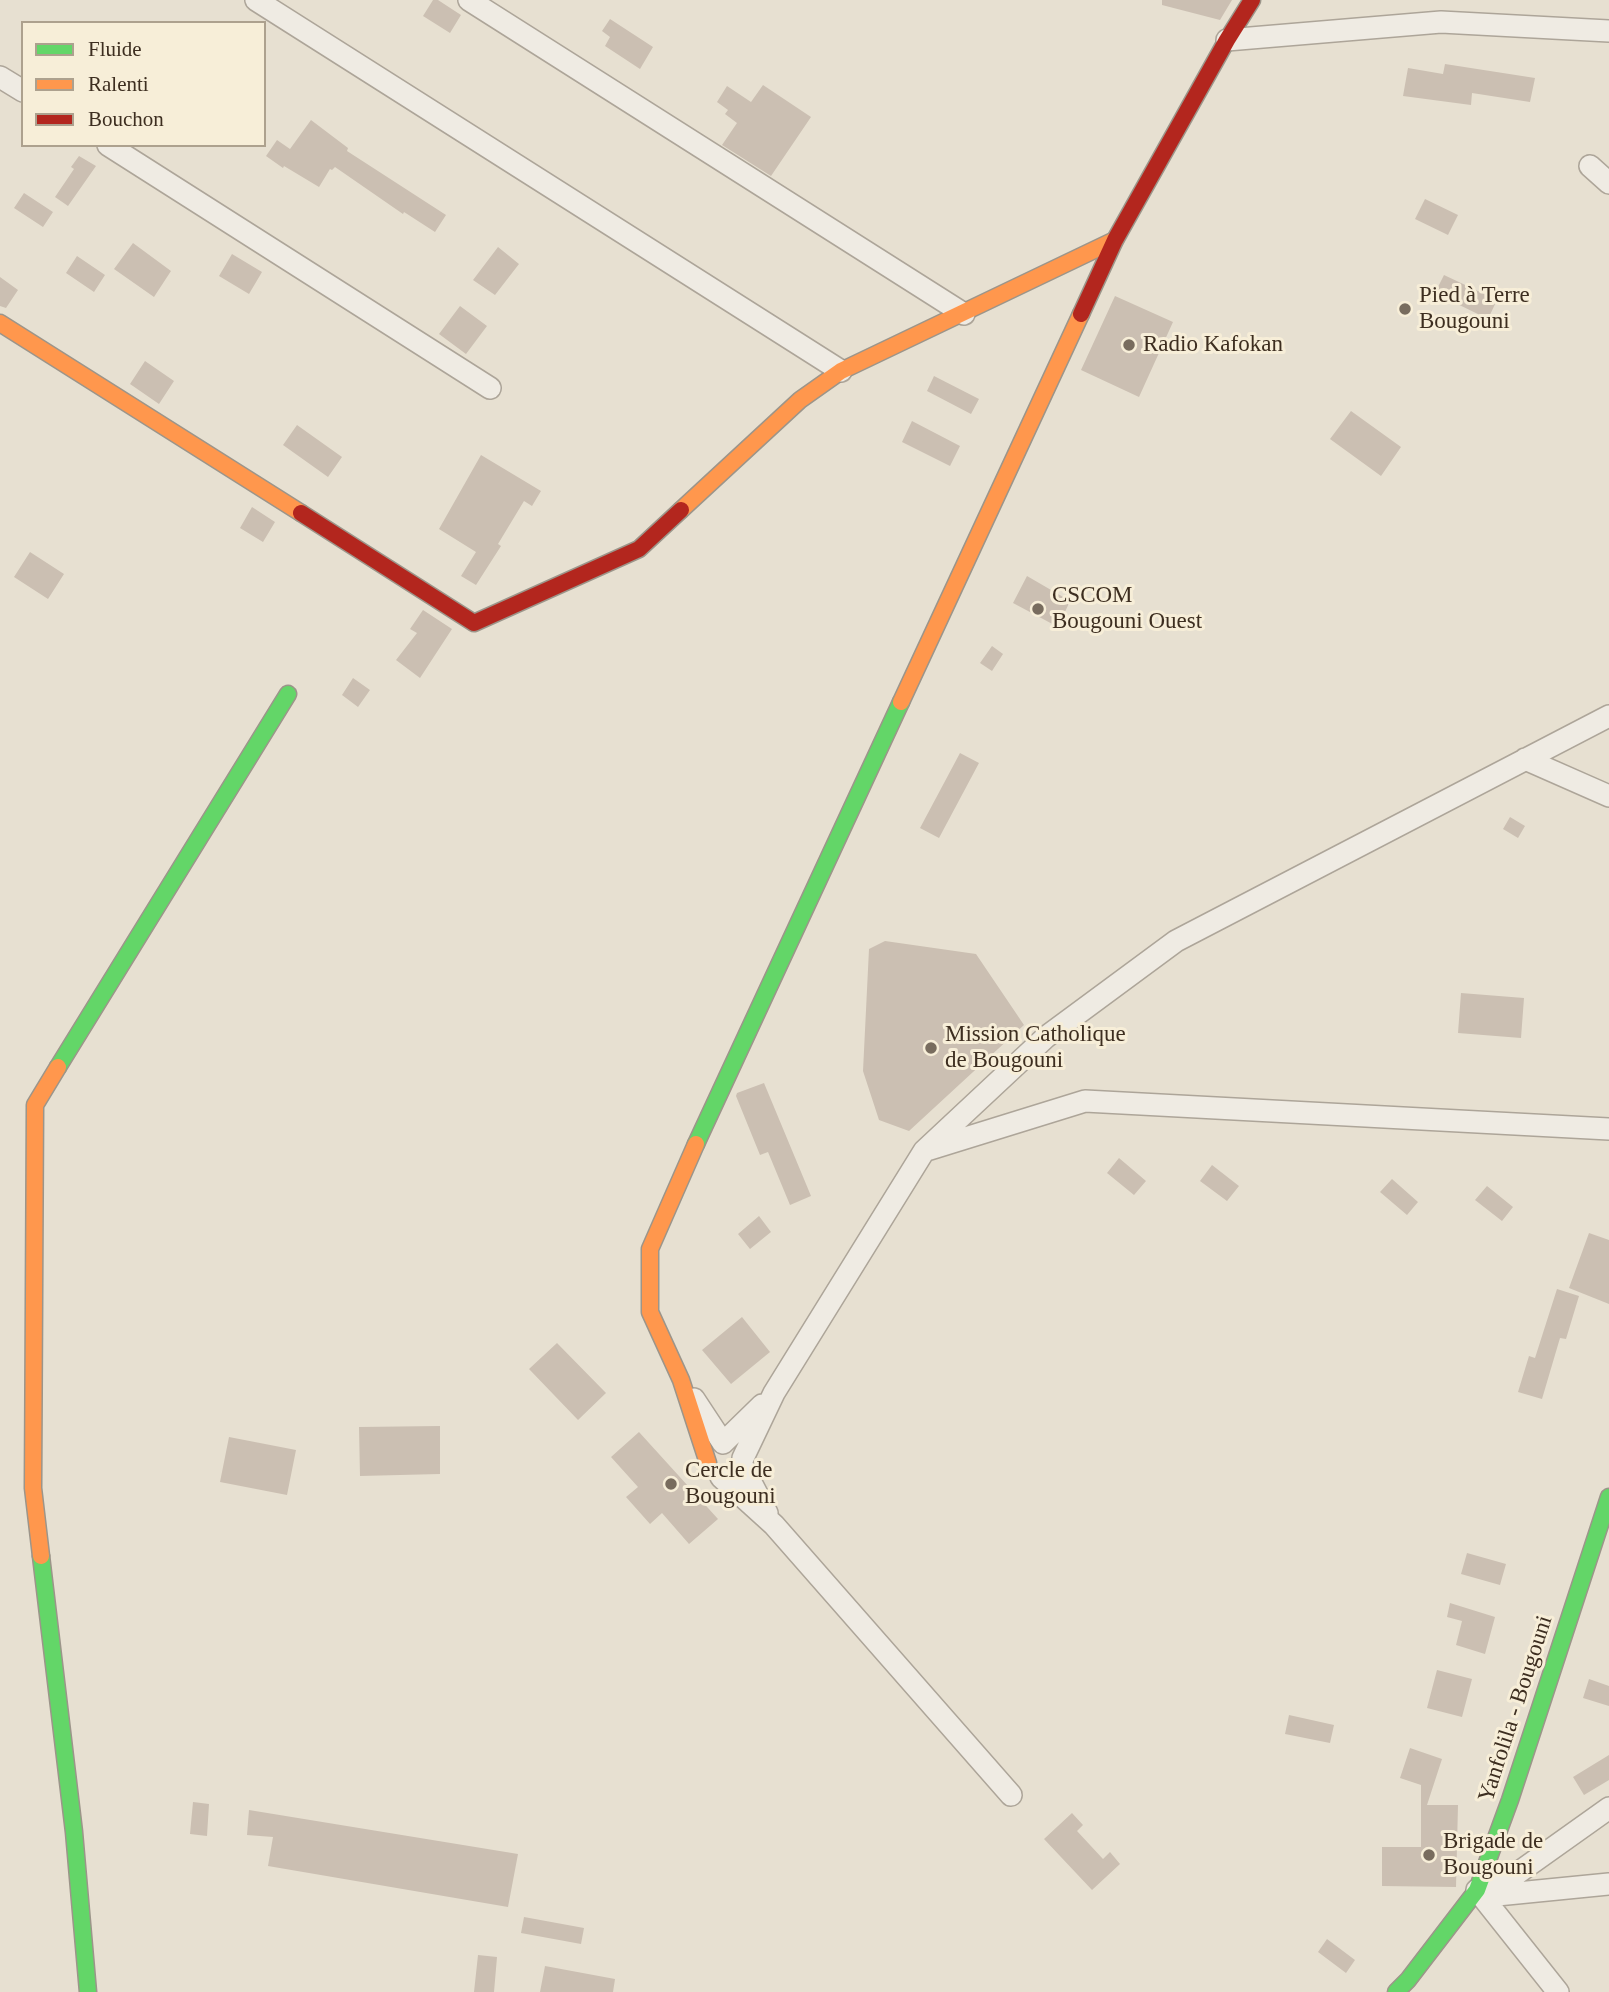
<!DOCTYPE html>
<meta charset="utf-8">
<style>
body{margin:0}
#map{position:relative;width:1609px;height:1992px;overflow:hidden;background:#e7e0d1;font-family:Georgia,serif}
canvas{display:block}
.legend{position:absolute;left:21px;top:21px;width:245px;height:126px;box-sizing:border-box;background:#f7eed8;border:2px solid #ada18e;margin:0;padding:9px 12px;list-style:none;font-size:21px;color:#3d2e20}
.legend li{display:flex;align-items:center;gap:14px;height:35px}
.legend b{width:35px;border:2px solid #ada18e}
</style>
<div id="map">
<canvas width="1609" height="1992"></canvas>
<ul class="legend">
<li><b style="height:9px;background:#63d668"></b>Fluide</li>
<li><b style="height:9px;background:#ff974d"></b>Ralenti</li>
<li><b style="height:9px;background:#b3261e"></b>Bouchon</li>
</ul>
</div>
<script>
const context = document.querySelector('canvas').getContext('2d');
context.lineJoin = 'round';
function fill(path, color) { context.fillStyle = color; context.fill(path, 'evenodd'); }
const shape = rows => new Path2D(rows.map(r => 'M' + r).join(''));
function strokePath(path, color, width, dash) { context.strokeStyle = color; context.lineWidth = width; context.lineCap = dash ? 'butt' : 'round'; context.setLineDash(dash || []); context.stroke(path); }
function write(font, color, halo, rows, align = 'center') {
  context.font = font + ' Georgia,serif'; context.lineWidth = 6; context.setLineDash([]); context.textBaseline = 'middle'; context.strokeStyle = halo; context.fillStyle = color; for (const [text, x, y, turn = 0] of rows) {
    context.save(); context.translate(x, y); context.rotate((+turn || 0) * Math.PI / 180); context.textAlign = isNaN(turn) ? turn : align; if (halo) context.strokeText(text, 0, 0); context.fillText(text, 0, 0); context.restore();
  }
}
fill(shape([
 [433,0,438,0,461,15,450,33,423,16],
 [1162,0,1232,0,1220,20,1162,5],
 [610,19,653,47,640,69,605,46,610,37,602,31],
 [1445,64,1535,78,1530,102,1472,93,1471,105,1403,96,1408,68,1443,74],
 [763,85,811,117,771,176,722,145,737,123,725,114,728,110,717,102,727,86,751,102],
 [311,120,348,148,347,151,446,215,435,232,404,212,403,214,335,167,332,170,330,169,319,187,284,166,283,168,266,156,277,140,290,149],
 [79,156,96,166,68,206,55,197,74,169,71,167],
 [24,193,53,212,43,227,14,208],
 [1425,199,1458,215,1448,235,1415,219],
 [133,243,171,271,154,297,114,269],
 [498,247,519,264,495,295,473,280],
 [232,254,262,272,249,294,219,276],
 [77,256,105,275,94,292,66,273],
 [1444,275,1497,300,1488,319,1435,293],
 [0,277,18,290,6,308,0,306],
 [1115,296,1173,322,1139,397,1081,370],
 [460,306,487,326,466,354,439,334],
 [145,361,174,381,159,404,130,384],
 [934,376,979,399,971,414,927,391],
 [1351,411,1401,447,1381,476,1330,439],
 [912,421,960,446,950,466,902,442],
 [297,425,342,457,328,477,283,445],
 [481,455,541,491,532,506,524,501,498,544,501,546,476,585,461,576,476,552,439,529],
 [252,507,275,522,263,542,240,528],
 [30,552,64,574,48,599,14,577],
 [1027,576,1070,601,1058,627,1013,603],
 [423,610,452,629,420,678,396,660,417,633,410,629],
 [992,646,1003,654,992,671,980,663],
 [353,678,370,690,358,707,342,695],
 [960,753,979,763,939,838,920,828],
 [1510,817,1525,826,1518,838,1503,829],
 [885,941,976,954,1024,1025,909,1131,879,1120,863,1071,869,949],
 [1461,993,1524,998,1521,1038,1458,1033],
 [764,1083,811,1196,790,1205,768,1152,760,1155,736,1096,737,1093],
 [1119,1158,1146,1181,1134,1195,1107,1173],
 [1212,1165,1239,1186,1227,1201,1200,1181],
 [1392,1179,1418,1202,1407,1215,1380,1192],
 [1487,1186,1513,1207,1502,1221,1475,1200],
 [759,1216,771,1232,750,1249,738,1234],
 [1589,1233,1609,1240,1609,1304,1569,1288],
 [1557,1289,1579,1296,1566,1339,1560,1338,1542,1399,1518,1392,1529,1356,1535,1358],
 [742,1317,770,1352,731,1384,702,1350],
 [557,1343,606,1393,578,1420,529,1369],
 [440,1426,440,1474,360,1476,359,1427],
 [639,1432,718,1519,689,1544,662,1513,650,1524,626,1497,638,1487,611,1457],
 [229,1437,296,1450,287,1495,220,1482],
 [1467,1553,1506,1564,1500,1585,1461,1574],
 [1450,1603,1495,1617,1485,1654,1456,1645,1462,1621,1447,1617],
 [1437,1670,1472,1679,1462,1717,1427,1708],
 [1589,1679,1609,1686,1609,1706,1583,1698],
 [1289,1715,1334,1725,1330,1743,1285,1734],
 [1410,1748,1442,1759,1427,1805,1458,1805,1456,1887,1382,1886,1382,1847,1421,1847,1421,1785,1400,1778],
 [1609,1755,1609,1780,1584,1795,1573,1777],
 [193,1802,209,1804,207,1836,190,1834],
 [249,1810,518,1854,508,1907,268,1866,273,1837,247,1835],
 [1072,1813,1083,1825,1077,1831,1103,1859,1110,1852,1120,1864,1092,1890,1044,1839],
 [524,1917,584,1928,581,1944,521,1933],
 [1327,1939,1355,1960,1346,1973,1318,1952],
 [478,1955,497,1957,494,1992,474,1992],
 [545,1966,615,1979,613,1992,540,1992]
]), '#cbbfb2');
const street = shape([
 [256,0,841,371],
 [469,0,964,314],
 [1227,40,1441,22,1609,31],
 [0,77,23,91],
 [108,145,490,388],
 [1590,166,1609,183],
 [1525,759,1609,796],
 [930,1149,1085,1101,1609,1129],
 [694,1399,723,1443,762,1405],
 [743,1458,774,1393,924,1151,1046,1037,1176,941,1609,716],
 [742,1465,767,1513],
 [721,1477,774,1525,1011,1795],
 [1477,1890,1558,1992],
 [1487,1896,1609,1884],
 [1484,1897,1609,1808]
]);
const fast = shape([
 [58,1067,288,694],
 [696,1144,901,702],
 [41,1556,74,1832,88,1992],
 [1396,1992,1408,1980,1477,1890,1510,1800,1609,1497]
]);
const slow = shape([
 [0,323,301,513],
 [681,510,800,400,841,371,1115,240],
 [901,702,1081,314],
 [696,1144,650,1249,650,1312,681,1380,708,1463],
 [41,1556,33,1488,35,1105,58,1067]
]);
const jam = shape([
 [1081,314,1115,240,1227,40,1252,0],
 [301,513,474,623,639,549,681,510]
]);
strokePath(street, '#ada599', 24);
strokePath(fast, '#9c958a', 19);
strokePath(slow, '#9c958a', 19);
strokePath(jam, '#9c958a', 19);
strokePath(street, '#efebe3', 21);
strokePath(fast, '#63d668', 16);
strokePath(slow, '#ff974d', 16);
strokePath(jam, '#b3261e', 16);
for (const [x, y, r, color] of [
 [1405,309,7,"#786c5e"],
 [1129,345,7,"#786c5e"],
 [1038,609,7,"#786c5e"],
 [931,1048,7,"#786c5e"],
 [671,1484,7,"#786c5e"],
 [1429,1855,7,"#786c5e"]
]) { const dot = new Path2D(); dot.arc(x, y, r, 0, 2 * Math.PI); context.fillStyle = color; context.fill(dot); strokePath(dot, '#f7eed8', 2.5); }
write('23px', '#3d2e20', '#f7eed8', [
 ["Pied à Terre",1419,296],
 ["Bougouni",1419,322],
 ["Radio Kafokan",1143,345],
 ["CSCOM",1052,596],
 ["Bougouni Ouest",1052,622],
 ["Mission Catholique",945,1035],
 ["de Bougouni",945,1061],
 ["Cercle de",685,1471],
 ["Bougouni",685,1497],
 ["Brigade de",1443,1842],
 ["Bougouni",1443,1868]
], 'left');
write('23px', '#3d2e20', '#f7eed8', [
 ["Yanfolila - Bougouni",1516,1709,-72]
]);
</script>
